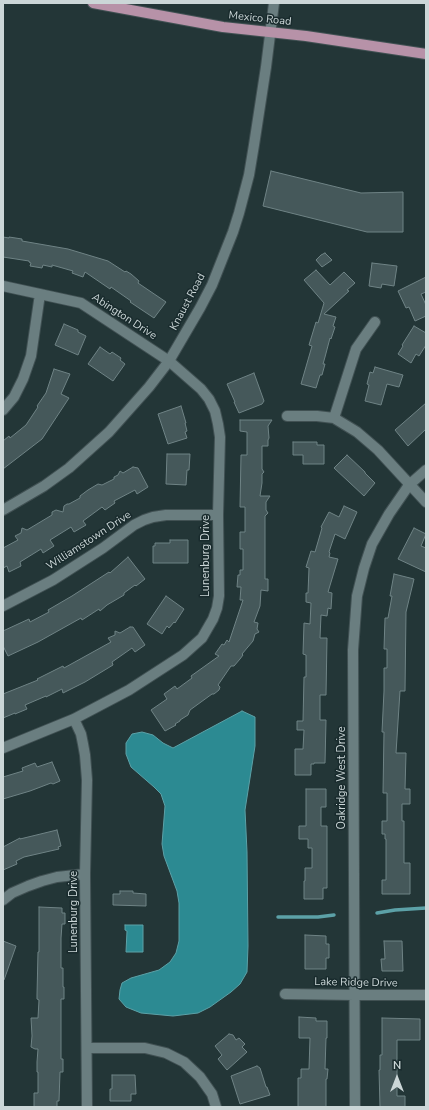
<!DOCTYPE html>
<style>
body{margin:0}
#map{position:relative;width:429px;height:1110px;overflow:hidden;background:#233637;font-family:"Nunito Sans",sans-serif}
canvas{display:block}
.frame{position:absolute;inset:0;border:4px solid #cbd6d7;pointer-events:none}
.north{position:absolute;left:377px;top:1058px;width:40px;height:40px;-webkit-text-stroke:3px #192b2d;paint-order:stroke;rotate:0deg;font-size:11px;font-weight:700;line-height:16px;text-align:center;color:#cbd6d7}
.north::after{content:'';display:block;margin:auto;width:14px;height:18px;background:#cbd6d7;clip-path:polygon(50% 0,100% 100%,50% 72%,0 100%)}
</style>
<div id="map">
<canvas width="429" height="1110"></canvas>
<div class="frame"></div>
<div class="north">N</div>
</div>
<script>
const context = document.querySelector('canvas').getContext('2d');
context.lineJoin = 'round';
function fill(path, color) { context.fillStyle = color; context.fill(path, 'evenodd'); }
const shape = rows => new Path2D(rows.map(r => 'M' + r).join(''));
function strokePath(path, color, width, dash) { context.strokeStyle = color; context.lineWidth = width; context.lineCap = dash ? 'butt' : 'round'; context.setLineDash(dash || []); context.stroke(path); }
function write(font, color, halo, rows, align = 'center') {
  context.font = font + ' "Nunito Sans",sans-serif'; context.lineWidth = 3; context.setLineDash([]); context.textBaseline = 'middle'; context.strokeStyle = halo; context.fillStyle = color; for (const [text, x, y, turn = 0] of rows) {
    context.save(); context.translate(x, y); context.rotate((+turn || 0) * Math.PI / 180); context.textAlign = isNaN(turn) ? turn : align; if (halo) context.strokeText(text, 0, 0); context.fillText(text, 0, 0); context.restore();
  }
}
const water = shape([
 [242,711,255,717,255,746,245,810,247,852,248,946,247,972,240,984,231,992,210,1007,198,1013,173,1016,141,1013,126,1007,119,999,120,990,122,983,131,978,159,970,170,962,176,953,179,941,179,903,177,891,164,856,162,844,165,806,161,794,154,787,131,767,126,754,126,743,132,734,142,732,153,735,163,743,173,748,242,711],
 [125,925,143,925,143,952,126,952,127,931,125,930,125,925]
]);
fill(water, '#2c8a92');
strokePath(water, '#5ca1a7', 1);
strokePath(shape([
 [377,913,395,910,426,908],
 [278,917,318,917,334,915]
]), '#5ca1a7', 3.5);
const building = shape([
 [271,171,361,193,403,192,403,232,367,232,263,206,271,171],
 [3,237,9,238,9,237,22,239,22,241,68,249,108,261,125,272,126,271,131,274,139,281,138,283,166,302,154,318,130,302,131,301,111,287,110,289,85,272,83,277,72,273,73,271,52,265,52,267,43,265,42,268,30,266,31,263,29,262,29,261,3,257,3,237],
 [325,253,332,260,322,267,316,260,321,255,325,253],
 [372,263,397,266,394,286,382,284,381,288,369,286,372,263],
 [316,270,330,285,344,272,355,283,347,290,349,291,324,314,336,317,333,326,335,327,331,339,330,338,325,357,323,364,325,364,322,375,320,375,316,388,301,384,312,346,309,345,316,322,318,323,324,303,304,280,316,270],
 [426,277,426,292,421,294,426,305,426,316,415,321,409,307,406,308,398,291,426,277],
 [64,324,78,330,78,332,86,336,78,355,55,345,64,324],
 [414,326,426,333,426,345,419,356,416,354,411,363,398,354,403,346,402,345,414,326],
 [100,347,110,354,112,352,121,358,120,360,125,364,113,381,88,364,100,347],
 [375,367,403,375,399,387,387,384,381,405,365,401,369,385,367,384,370,372,373,373,375,367],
 [54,369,70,374,61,394,69,398,42,439,3,469,3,441,9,436,10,438,26,425,38,407,37,406,46,393,54,369],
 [254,373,264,401,262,404,239,413,234,402,235,402,227,384,254,373],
 [426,403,426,429,408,446,395,430,426,403],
 [181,406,186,423,185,423,187,431,185,432,187,438,168,444,158,414,181,406],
 [240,420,272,420,268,426,269,438,268,440,268,446,262,446,262,469,264,472,262,474,262,483,260,496,270,496,266,502,266,510,268,513,265,516,265,579,268,579,268,591,261,590,260,606,254,622,258,623,257,629,259,632,255,634,253,641,242,654,243,655,240,659,234,666,231,666,218,685,220,687,219,690,214,694,212,694,190,710,188,715,180,720,180,721,175,724,176,725,165,731,151,710,167,699,164,694,175,686,177,689,192,678,191,676,219,656,215,654,222,644,224,645,227,640,229,642,243,600,240,600,241,587,237,587,238,575,240,575,240,570,243,570,243,549,240,549,240,532,245,532,245,507,240,507,241,455,247,455,247,432,240,431,240,420],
 [293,442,317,442,317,445,324,445,324,464,303,464,303,455,293,455,293,442],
 [167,454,190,454,189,470,187,470,186,485,166,484,167,454],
 [347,455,365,472,365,473,375,483,364,496,334,468,347,455],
 [133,467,138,468,148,487,137,494,135,490,114,501,115,503,105,510,102,507,83,521,86,525,74,532,71,527,50,540,54,546,43,553,41,549,20,562,21,566,9,572,7,566,3,568,3,548,18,540,15,536,21,533,22,528,27,530,52,515,52,512,56,510,63,512,64,506,67,504,69,504,80,498,80,496,88,490,98,484,102,485,114,479,114,477,118,475,120,471,123,473,133,467],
 [344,506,357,512,345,539,335,534,329,552,330,553,329,557,338,559,328,592,332,593,331,609,328,608,327,616,321,615,320,638,327,638,326,695,320,695,320,720,326,720,325,763,314,763,314,764,311,764,311,775,295,775,295,749,303,749,304,730,297,730,297,721,303,721,304,677,306,677,306,655,303,654,304,623,310,624,311,603,306,602,306,593,308,593,309,568,306,567,311,551,315,552,322,528,321,527,329,512,339,517,344,506],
 [414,528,426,534,421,546,426,548,426,572,398,559,414,528],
 [170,540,188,540,188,563,153,563,153,546,155,546,155,543,170,543,170,540],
 [128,557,145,579,136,586,135,585,124,593,124,595,107,605,100,611,99,609,82,620,81,618,38,642,8,656,3,646,3,631,29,619,30,622,49,612,48,610,72,596,109,572,110,573,128,557],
 [394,574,414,579,406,612,405,691,400,691,396,753,406,753,405,789,410,789,410,804,402,804,402,821,404,821,404,863,410,863,410,894,382,894,382,880,386,880,386,839,385,839,385,834,382,834,382,821,387,821,387,793,383,793,384,732,382,732,384,691,384,668,387,668,387,649,384,649,385,618,388,618,392,596,390,596,394,574],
 [166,596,184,609,175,623,174,622,169,628,167,626,162,634,147,624,166,596],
 [130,627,133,627,145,645,135,652,132,648,112,662,113,665,85,682,63,693,62,689,46,697,46,696,25,705,27,709,15,714,15,713,3,718,3,694,38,680,37,679,63,666,64,668,111,642,108,638,115,635,115,631,120,633,130,627],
 [52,762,60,781,53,784,51,783,30,791,3,799,3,777,23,771,22,768,35,763,37,767,52,762],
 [306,789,326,789,326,807,321,807,321,826,327,826,327,888,323,888,323,899,304,899,304,881,305,881,305,868,312,868,312,848,308,848,308,839,299,839,299,826,306,826,306,789],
 [57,830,61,846,58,847,59,849,24,857,16,861,17,864,3,870,3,847,20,838,20,839,57,830],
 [120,891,133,891,133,893,146,894,146,906,113,905,113,894,120,894,120,891],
 [39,907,62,908,62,913,65,913,65,924,62,924,61,938,61,968,63,968,63,987,64,987,64,999,61,999,61,1059,63,1059,63,1072,60,1072,59,1101,57,1101,57,1107,34,1107,34,1093,38,1093,38,1072,37,1072,37,1062,38,1049,35,1049,31,1047,32,1036,31,1018,38,1018,39,1000,37,999,37,995,38,952,39,952,39,907],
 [305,935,326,936,326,944,329,944,329,958,326,958,326,969,305,969,305,935],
 [3,941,16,946,4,980,3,980,3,941],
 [384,941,402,941,403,971,382,971,381,959,385,959,384,941],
 [299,1017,316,1018,316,1021,327,1021,327,1038,326,1038,325,1069,328,1069,327,1079,326,1079,326,1107,298,1107,298,1078,301,1078,301,1069,309,1069,310,1038,299,1038,299,1017],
 [382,1018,420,1019,420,1040,397,1040,397,1096,405,1096,405,1107,380,1107,379,1070,380,1070,380,1055,382,1055,382,1018],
 [229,1034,233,1035,236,1040,239,1038,245,1044,242,1047,247,1052,227,1070,218,1059,222,1055,215,1046,229,1034],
 [257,1066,260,1068,266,1087,267,1087,270,1095,240,1104,231,1076,257,1066],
 [112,1075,135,1075,136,1094,131,1094,131,1101,110,1101,110,1089,112,1089,112,1075]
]);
fill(building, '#45585a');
strokePath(building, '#6f8385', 1);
const minor = shape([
 [3,286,81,303,169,361,201,389,209,399,215,411,218,424,220,437,218,515,219,596,217,608,213,619,202,638,183,655,129,690,74,719,3,748],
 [3,410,14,397,23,379,31,356,40,294],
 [287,416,317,416,334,418,357,432,378,450,426,502],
 [334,418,356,349,375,322],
 [3,606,53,580,103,548,134,525,144,520,153,517,166,515,218,515],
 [74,719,81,734,83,744,85,755,87,780,85,874,87,1107],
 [3,900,12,893,28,886,42,881,57,877,85,874],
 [285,994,355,995,426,995],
 [87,1048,145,1048,166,1053,184,1062,200,1077,212,1094,216,1107],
 [355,1107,353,650,357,596,364,568,372,544,389,514,409,485,426,470]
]);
const secondary = shape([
 [3,510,44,486,69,468,109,432,149,387,169,361,200,308,212,285,233,232,239,213,249,175,254,145,266,67,274,3]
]);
const primary = shape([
 [93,3,223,27,306,36,426,54]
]);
strokePath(minor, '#415153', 12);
strokePath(secondary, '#415153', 12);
strokePath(primary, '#415153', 12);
strokePath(minor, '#6a7e80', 10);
strokePath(secondary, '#6a7e80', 10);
strokePath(primary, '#b792a8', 10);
write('11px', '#cbd6d7', '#192b2d', [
 ["Mexico Road",260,19,6],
 ["Knaust Road",188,302,-62],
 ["Abington Drive",124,317,33],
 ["Williamstown Drive",89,541,-33],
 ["Lunenburg Drive",206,556,-90],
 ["Oakridge West Drive",342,778,-90],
 ["Lunenburg Drive",74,912,-90],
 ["Lake Ridge Drive",356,983,1]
]);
</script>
